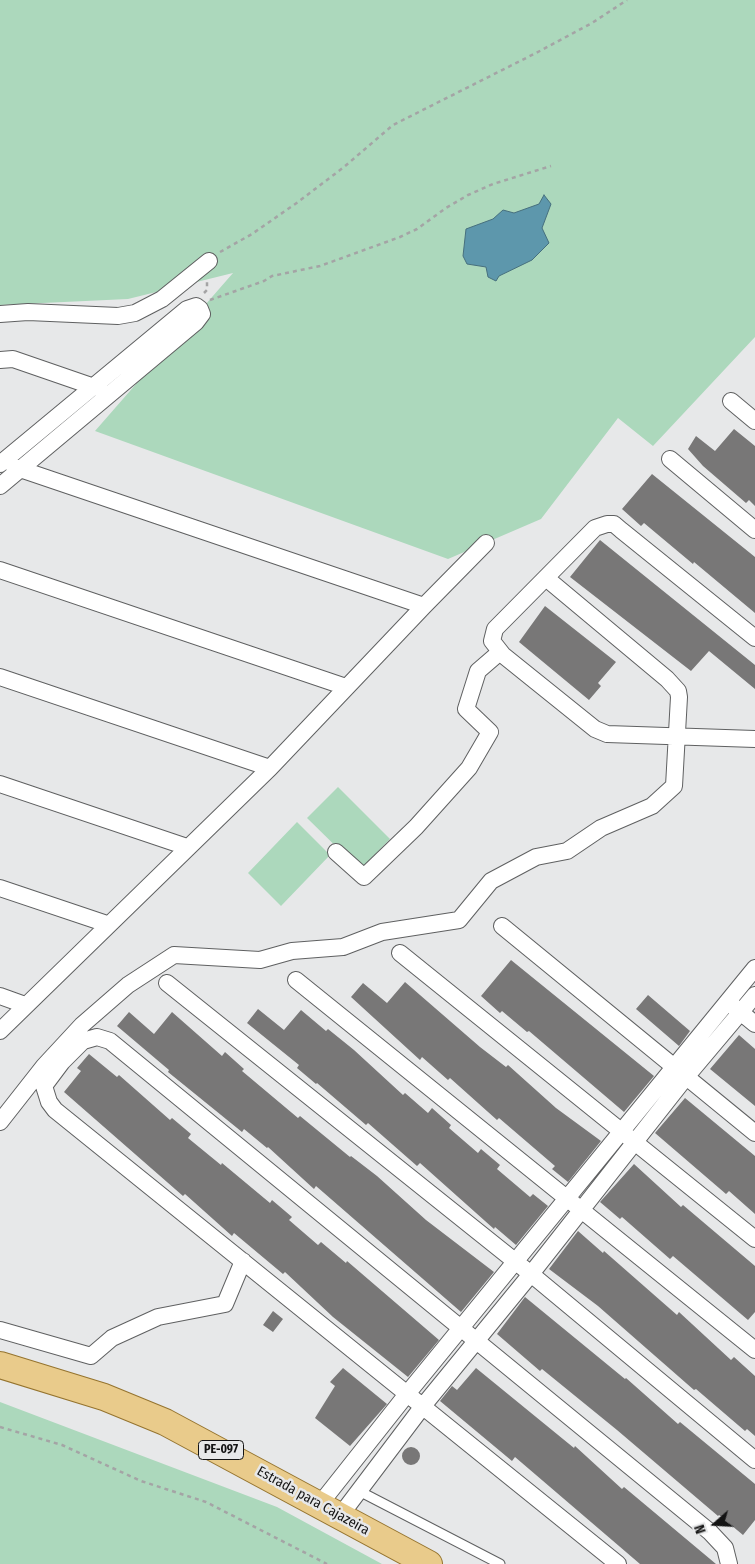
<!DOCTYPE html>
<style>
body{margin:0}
#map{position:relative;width:755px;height:1564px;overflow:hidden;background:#e7e8e9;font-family:"Fira Sans Condensed",sans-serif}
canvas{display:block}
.north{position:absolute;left:690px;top:1499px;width:50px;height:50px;-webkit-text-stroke:4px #e7e8e9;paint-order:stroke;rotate:251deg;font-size:14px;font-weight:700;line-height:20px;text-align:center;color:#141414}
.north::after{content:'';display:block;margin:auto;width:18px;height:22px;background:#141414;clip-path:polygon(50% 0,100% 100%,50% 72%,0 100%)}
</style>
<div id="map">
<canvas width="755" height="1564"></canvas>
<div class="north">N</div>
</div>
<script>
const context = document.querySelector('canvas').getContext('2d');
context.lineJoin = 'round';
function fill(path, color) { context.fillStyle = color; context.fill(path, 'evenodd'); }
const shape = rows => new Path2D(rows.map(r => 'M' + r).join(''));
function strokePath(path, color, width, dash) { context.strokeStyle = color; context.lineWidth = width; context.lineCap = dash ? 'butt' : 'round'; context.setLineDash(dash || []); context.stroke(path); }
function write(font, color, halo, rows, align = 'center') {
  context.font = font + ' "Fira Sans Condensed",sans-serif'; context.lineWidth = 5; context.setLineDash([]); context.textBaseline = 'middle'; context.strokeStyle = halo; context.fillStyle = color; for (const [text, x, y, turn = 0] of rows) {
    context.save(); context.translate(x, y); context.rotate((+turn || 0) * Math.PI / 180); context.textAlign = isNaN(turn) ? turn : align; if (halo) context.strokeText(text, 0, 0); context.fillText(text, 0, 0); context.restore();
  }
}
fill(shape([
 [0,0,755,0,755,337,653,446,618,418,541,519,448,559,95,431,233,273,128,299,0,305],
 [338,787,390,839,360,870,307,818],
 [297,822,330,855,281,906,248,873],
 [0,1402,277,1507,382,1564,0,1564]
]), '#acd8bc');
const water = shape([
 [544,195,551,204,542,228,549,243,532,260,499,276,496,281,488,277,486,267,467,264,463,256,466,229,493,219,503,210,514,213,539,204,544,195]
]);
fill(water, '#5d97ac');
strokePath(water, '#47707e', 1);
fill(shape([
 [734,429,755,446,755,506,749,500,746,503,703,466,688,449,696,436,715,451],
 [652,474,755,557,755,613,694,562,693,564,644,523,641,526,622,509],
 [600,540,755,665,755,689,709,651,691,671,570,577],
 [545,606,616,662,598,683,601,686,589,700,519,642],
 [511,960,654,1076,624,1112,529,1031,527,1032,502,1011,500,1013,481,996],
 [405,982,480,1047,506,1067,508,1065,556,1108,601,1141,568,1182,552,1169,555,1166,499,1118,497,1120,450,1078,448,1080,422,1057,420,1060,351,997,363,983,387,1003],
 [648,995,690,1031,679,1046,636,1009],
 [258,1009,284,1030,301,1010,326,1031,328,1029,354,1050,403,1095,405,1093,428,1113,432,1108,451,1125,449,1128,478,1153,481,1149,500,1165,497,1169,530,1197,533,1194,548,1206,516,1245,495,1227,494,1229,420,1163,417,1166,368,1123,366,1125,317,1083,316,1084,297,1068,299,1065,247,1023],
 [129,1012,154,1034,172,1012,222,1056,225,1052,244,1069,242,1071,298,1118,300,1116,350,1157,351,1156,377,1176,426,1220,494,1272,461,1312,316,1186,314,1189,268,1147,267,1148,244,1129,242,1132,168,1072,169,1070,117,1026],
 [739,1035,755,1049,755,1106,710,1069],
 [89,1054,117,1077,119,1075,170,1120,172,1118,191,1134,188,1138,221,1165,222,1163,270,1203,272,1200,292,1217,289,1220,318,1245,321,1242,346,1263,347,1261,439,1340,408,1377,333,1317,285,1272,283,1274,234,1233,232,1236,185,1194,183,1196,64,1092,81,1071,77,1068],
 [685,1098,755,1156,755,1214,729,1191,726,1194,655,1133],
 [634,1164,681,1207,683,1205,755,1266,755,1312,748,1320,673,1256,670,1259,622,1217,620,1219,600,1202],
 [578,1231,603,1253,604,1251,677,1315,679,1312,731,1360,734,1357,755,1376,755,1436,747,1429,745,1431,696,1389,694,1390,598,1306,549,1269],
 [525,1297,625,1379,626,1378,678,1424,680,1422,755,1484,755,1520,743,1535,719,1515,718,1516,617,1430,542,1369,540,1371,497,1334],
 [273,1311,283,1319,273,1332,263,1325],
 [343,1368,387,1404,350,1446,315,1418,335,1386,330,1382],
 [476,1368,574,1448,575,1446,622,1489,624,1487,716,1564,640,1564,515,1457,512,1461,440,1401,452,1386,457,1390],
 '402 1456a9 9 0 1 1 18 0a9 9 0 1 1-18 0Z'
]), '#787777');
const lane = shape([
 [359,1491,500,1564]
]);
const street = shape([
 [0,314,28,312,118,316,135,313,162,299,209,261],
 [0,360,13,359,100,389],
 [731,401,755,421],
 [670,459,755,530],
 [0,464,187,309,196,306,200,309,202,314,196,322,0,486],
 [14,467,424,606],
 [0,570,346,687],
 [755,638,621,530,614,524,607,524,595,528,495,629,492,641,503,655,595,729,607,734,755,739],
 [0,677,270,768],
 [0,784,187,847],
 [336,852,364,877,416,827,469,768,490,732,466,709,478,671,500,652],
 [0,888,107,924],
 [502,926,755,1133],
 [400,953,755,1239],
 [296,980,755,1350],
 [167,983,531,1274,755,1460],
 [0,996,25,1005],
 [733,1006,755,1024],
 [0,1031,270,768,424,606,486,543],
 [0,1122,44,1066,82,1025,128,985,174,955,260,960,292,951,343,947,382,932,459,920,491,881,536,857,567,851,601,828,652,806,674,786,679,697,678,691,667,679,546,578],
 [0,1330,91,1356,112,1338,158,1317,225,1304,243,1261],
 [320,1504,407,1394,755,968],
 [340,1516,423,1406,531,1274,686,1077,755,995],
 [618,1564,55,1110,49,1102,44,1086,62,1062,83,1041,97,1037,110,1041,710,1532,725,1548,729,1564]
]);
const primary = shape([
 [0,1365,104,1397,165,1422,429,1564]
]);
strokePath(lane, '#5f6061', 11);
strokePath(street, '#5f6061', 18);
strokePath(primary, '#95742f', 28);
strokePath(shape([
 [220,252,252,234,298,202,344,167,393,125,536,53,592,23,627,0],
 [204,293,207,290,207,280],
 [210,300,264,281,272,276,320,266,400,237,417,229,446,208,468,195,493,184,551,166],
 [0,1427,62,1445,141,1481,206,1502,327,1564]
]), '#a4a4a5', 2.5, [4, 4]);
strokePath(lane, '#fff', 9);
strokePath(street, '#fff', 16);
strokePath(primary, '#e9cb8b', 26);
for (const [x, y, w] of [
 [221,1450,45]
]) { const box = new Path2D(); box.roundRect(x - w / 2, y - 9.5, w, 19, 4); context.fillStyle = '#e7e8e9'; context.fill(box); strokePath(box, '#141414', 1); }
write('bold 12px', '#141414', null, [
 ["PE-097",221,1450]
]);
write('14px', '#141414', '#e7e8e9', [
 ["Estrada para Cajazeira",313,1501,29]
]);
</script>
